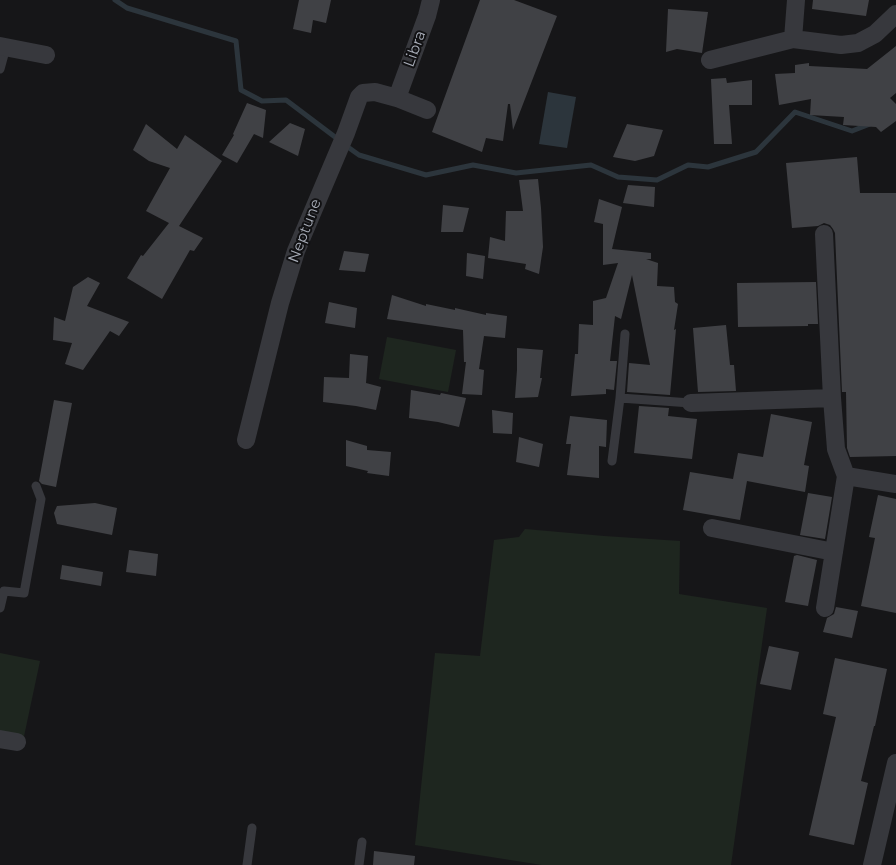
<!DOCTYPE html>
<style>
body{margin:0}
canvas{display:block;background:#161618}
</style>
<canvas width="896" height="865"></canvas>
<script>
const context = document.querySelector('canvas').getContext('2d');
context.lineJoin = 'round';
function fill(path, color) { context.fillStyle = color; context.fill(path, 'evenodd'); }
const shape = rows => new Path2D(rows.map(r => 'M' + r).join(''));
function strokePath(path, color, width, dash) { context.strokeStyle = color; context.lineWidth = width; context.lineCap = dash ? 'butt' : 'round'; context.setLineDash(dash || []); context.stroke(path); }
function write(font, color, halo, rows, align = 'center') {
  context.font = font + ' Montserrat,sans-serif'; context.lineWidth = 4; context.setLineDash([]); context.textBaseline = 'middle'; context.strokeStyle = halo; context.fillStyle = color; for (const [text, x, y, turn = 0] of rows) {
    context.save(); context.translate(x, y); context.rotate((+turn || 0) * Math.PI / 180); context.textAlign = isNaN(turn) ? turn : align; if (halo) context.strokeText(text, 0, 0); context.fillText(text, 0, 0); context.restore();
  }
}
fill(shape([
 [387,337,456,350,448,392,379,379],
 [525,529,604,536,680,541,679,594,767,608,731,865,542,865,415,845,435,653,480,656,494,540,519,537],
 [0,653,40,661,23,741,0,737]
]), '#1e261f');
fill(shape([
 [548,92,576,97,567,148,539,144]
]), '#2c353c');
strokePath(shape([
 [115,0,127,8,236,41,241,90,262,101,286,100,339,140],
 [345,145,359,155,426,175,473,165,516,173,591,165,618,177,657,180,688,165,708,167,756,152,795,112,852,131,870,124]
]), '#2c353c', 5);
fill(shape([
 [299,0,331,0,326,23,313,20,311,33,293,29],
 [480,0,514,0,557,16,513,130,510,104,508,104,503,141,486,138,482,152,432,132],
 [813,0,869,0,866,16,812,9],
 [668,9,708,12,702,53,677,49,666,52],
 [896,46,896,93,890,98,896,104,896,121,881,132,876,127,843,125,844,117,810,115,811,99,779,105,775,74,795,73,795,65,809,63,809,66,867,69],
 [726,78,727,83,752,80,752,105,729,105,732,144,714,144,711,79],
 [247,103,266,110,263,138,254,134,237,163,222,155,234,135,233,134],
 [290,123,305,129,298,156,269,142],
 [146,124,177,149,185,135,222,161,179,226,203,238,194,251,190,250,162,299,127,278,141,255,143,256,169,223,146,211,170,168,149,161,133,150],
 [627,124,663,130,654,156,635,161,613,157],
 [857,157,860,193,896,193,896,456,850,457,847,448,846,392,842,392,835,233,833,229,830,225,824,223,818,226,792,228,786,163],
 [538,179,541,208,543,247,539,274,525,269,526,264,488,258,490,237,505,241,506,211,523,211,519,180],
 [628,185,655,187,654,207,623,203],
 [599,199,622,207,612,249,651,253,651,259,646,259,658,263,657,286,674,287,675,302,678,304,674,330,676,329,670,395,627,392,629,363,650,365,632,275,621,319,615,316,610,361,617,361,614,390,606,389,606,394,571,396,575,354,578,354,579,324,593,325,593,301,606,298,618,263,603,265,603,224,594,222],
 [443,205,469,208,463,232,441,232],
 [344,251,369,254,365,272,339,270],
 [467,253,485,256,483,279,466,276],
 [88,277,100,283,87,306,129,322,119,336,110,331,83,370,65,364,72,343,53,340,54,317,65,321,73,287],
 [816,282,818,324,808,324,808,326,738,327,737,283],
 [392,295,426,306,426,304,455,310,455,308,486,315,486,313,507,316,505,338,484,336,479,369,484,370,482,395,462,394,466,362,464,362,463,330,387,319],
 [329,302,357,308,355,328,325,323],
 [726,325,730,365,734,365,736,391,698,392,693,328],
 [517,348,543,350,540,378,542,378,538,397,515,398,517,370],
 [350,354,368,356,366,383,381,387,376,410,356,406,323,402,324,377,349,378],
 [411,390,440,395,441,393,466,398,459,427,438,422,409,418],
 [54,400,72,403,56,487,42,484,39,481],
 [639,406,669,408,668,416,697,419,692,459,634,453],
 [492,410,513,413,512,434,493,433],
 [771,414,812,422,804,465,809,466,805,492,747,481,740,520,683,510,690,472,733,479,738,453,763,457],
 [570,416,607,420,606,447,599,446,599,478,567,475,571,444,566,444],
 [519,437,543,444,539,467,516,462],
 [346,440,367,446,367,450,391,452,389,476,367,473,368,471,346,466],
 [808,493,832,497,825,539,800,535],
 [878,495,896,499,896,613,861,606,875,538,869,537],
 [95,503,117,508,112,535,57,524,54,513,57,506],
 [129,550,158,554,156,576,126,572],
 [797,555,817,560,808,606,785,602,794,556],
 [62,565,103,572,101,586,60,579],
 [836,607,858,611,852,638,823,632,827,618,834,614],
 [769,646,799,652,791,690,760,684],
 [835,658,887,669,875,726,874,726,861,781,868,783,854,845,809,835,836,717,823,714],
 [374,851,415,856,414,865,373,865]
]), '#404145');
strokePath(shape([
 [0,69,6,47],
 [620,398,691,403],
 [612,461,620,398,625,334],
 [0,608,4,591,24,593,41,499,36,486],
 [247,865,252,828],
 [359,865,362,842]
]), '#37383d', 9);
strokePath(shape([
 [793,39,796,0],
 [0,46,46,55],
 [710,60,793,39,841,45,858,43,875,34,896,14],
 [397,98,427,16,431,0],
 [824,234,832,398,836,449,846,476,825,608],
 [691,403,832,398],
 [246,440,280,303,296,251,346,133,359,97,363,93,375,92,397,98,427,110],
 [846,476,896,484],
 [712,528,834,552],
 [0,739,17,742],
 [872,865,896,763]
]), '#37383d', 18);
write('15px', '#a8adb8', '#111113', [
 ["Libra",415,49,-70],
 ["Neptune",305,231,-69]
]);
</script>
